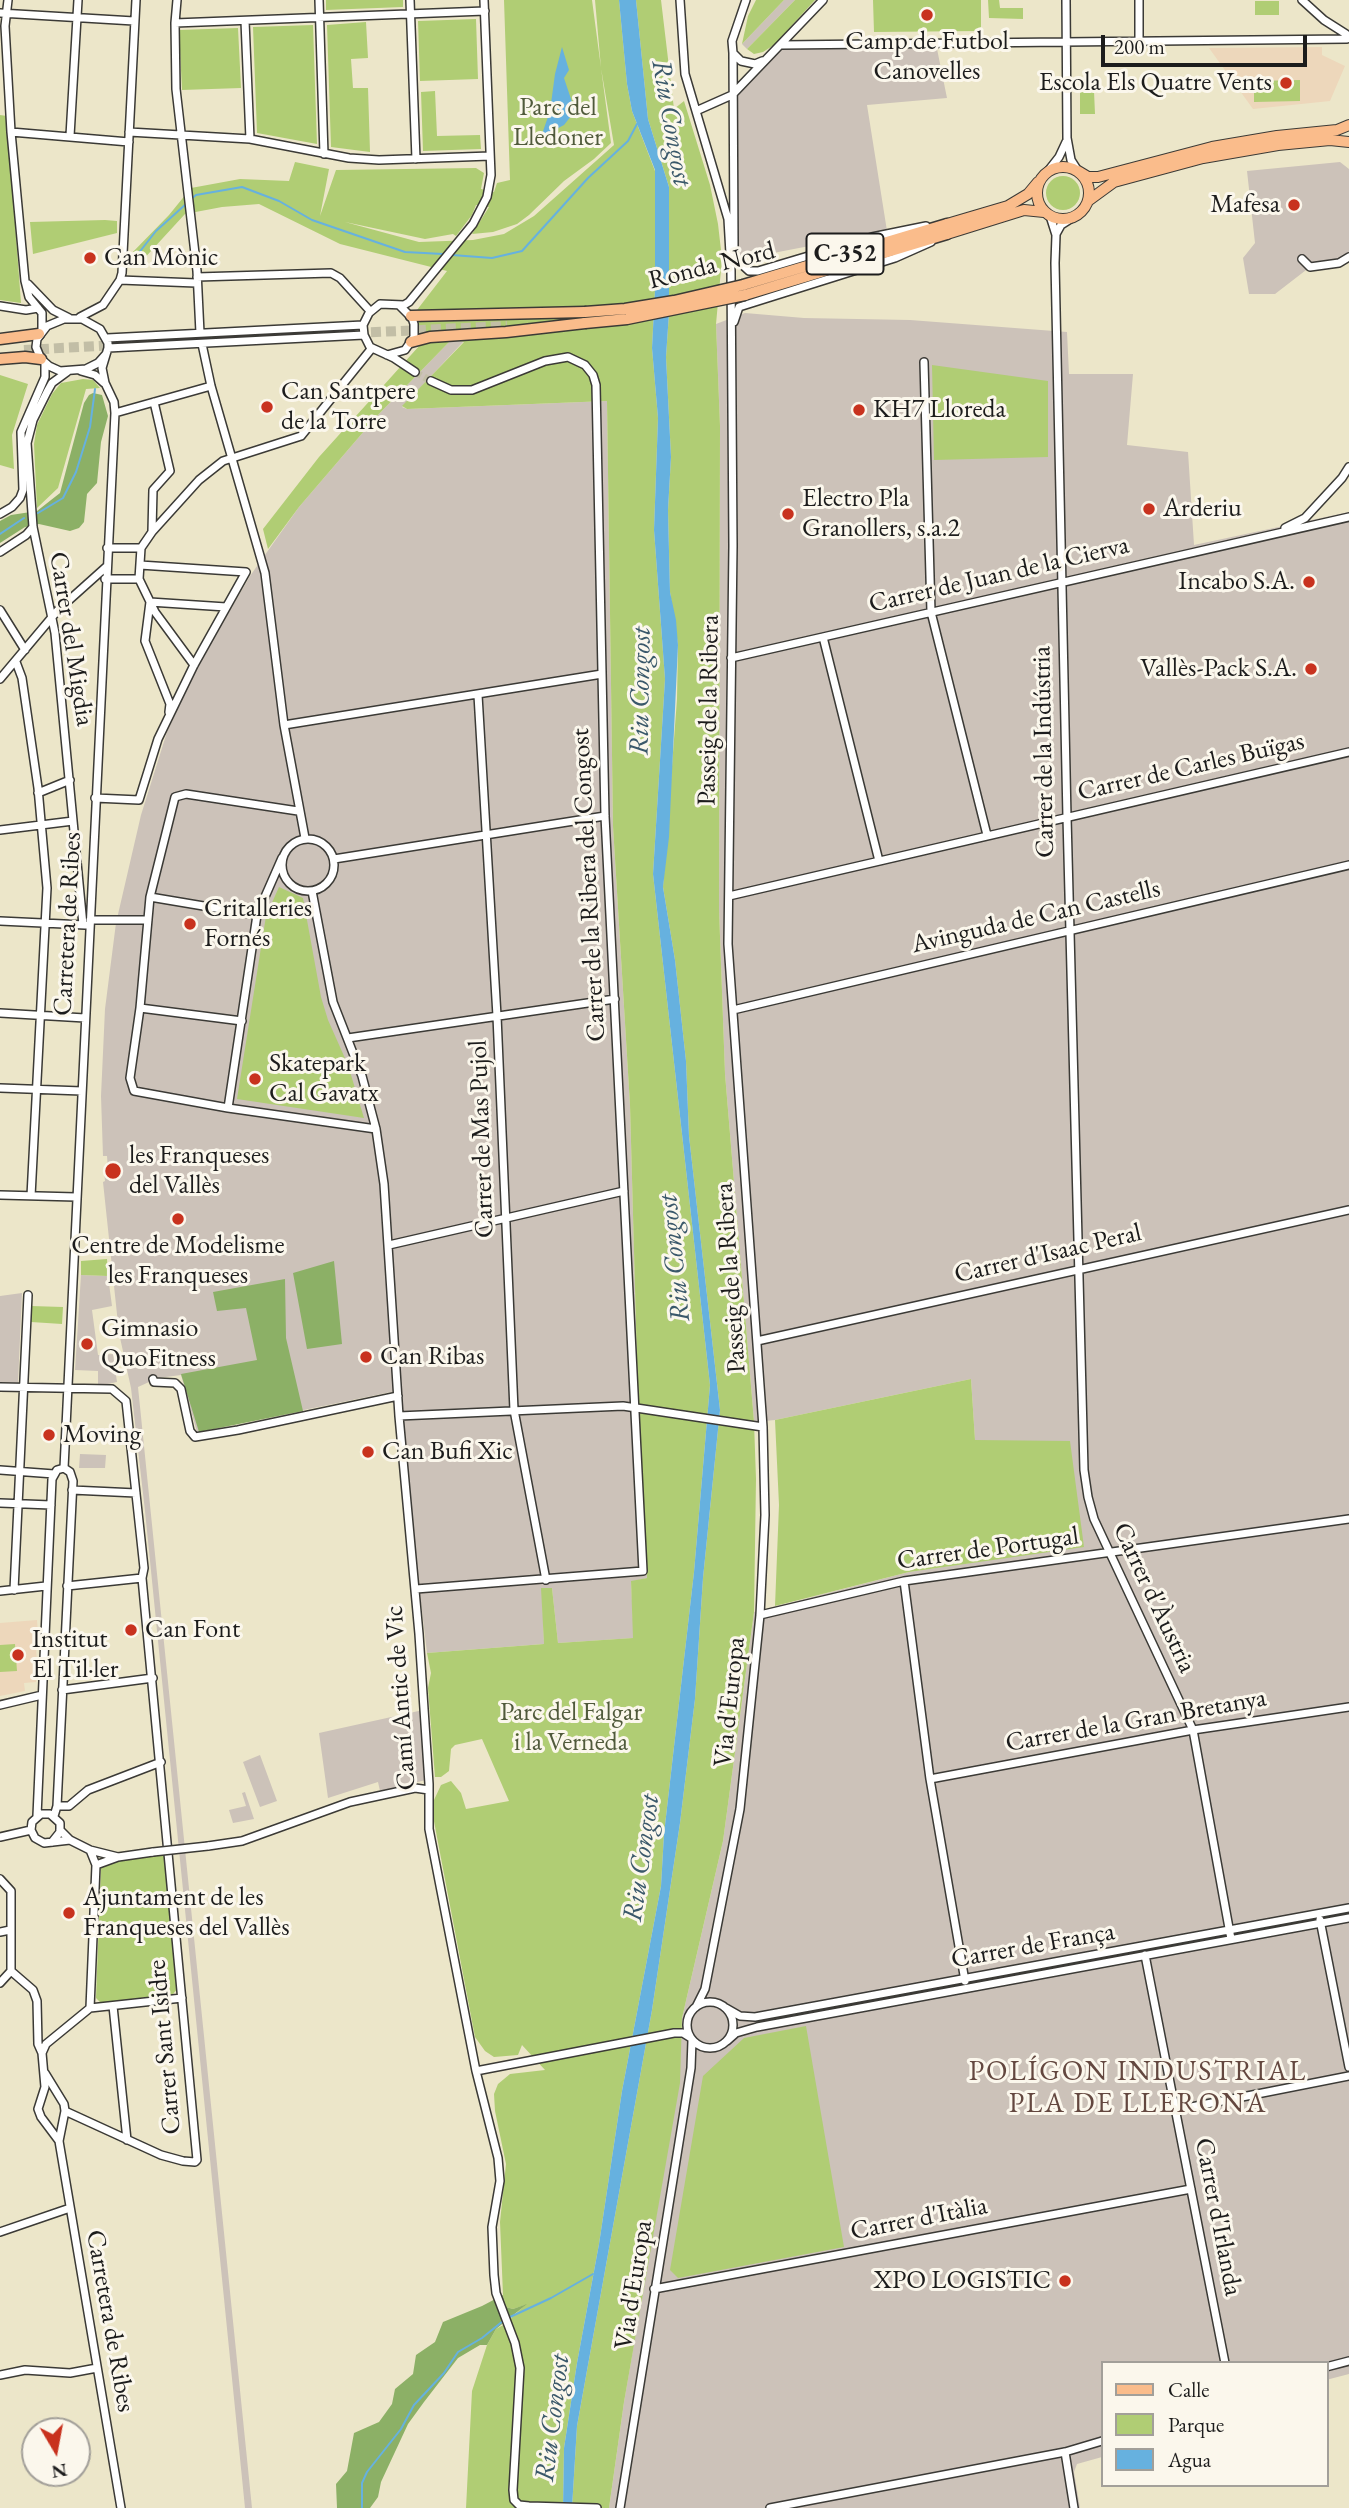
<!DOCTYPE html>
<meta charset="utf-8">
<style>
body{margin:0}
#map{position:relative;width:1349px;height:2508px;overflow:hidden;background:#ece6c9;font-family:"EB Garamond",serif}
canvas{display:block}
.legend{position:absolute;left:1101px;top:2361px;width:228px;height:126px;box-sizing:border-box;background:#fbf7ec;border:2px solid #a29f99;margin:0;padding:9px 12px;list-style:none;font-size:21px;color:#1c1c1c}
.legend li{display:flex;align-items:center;gap:14px;height:35px}
.legend b{width:35px;border:2px solid #a29f99}
.north{position:absolute;left:21px;top:2417px;width:70px;height:70px;box-sizing:border-box;background:#fbf7ec;border:2px solid #a29f99;border-radius:50%;rotate:170deg;font-size:19px;font-weight:700;line-height:28px;text-align:center;color:#1c1c1c}
.north::after{content:'';display:block;margin:auto;width:24px;height:32px;background:#c8321e;clip-path:polygon(50% 0,100% 100%,50% 72%,0 100%)}
.scale{position:absolute;left:1101px;top:35px;width:206px;height:32px;box-sizing:border-box;border:4px solid #1c1c1c;border-top:0;padding-left:9px;font-size:21px;line-height:24px;white-space:nowrap;color:#1c1c1c;-webkit-text-stroke:5px #fbf7ec;paint-order:stroke}
</style>
<div id="map">
<canvas width="1349" height="2508"></canvas>
<ul class="legend">
<li><b style="height:9px;background:#fabc8b"></b>Calle</li>
<li><b style="height:19px;background:#b0cd74"></b>Parque</li>
<li><b style="height:19px;background:#66b1df"></b>Agua</li>
</ul>
<div class="north">N</div>
<div class="scale">200 m</div>
</div>
<script>
const context = document.querySelector('canvas').getContext('2d');
context.lineJoin = 'round';
function fill(path, color) { context.fillStyle = color; context.fill(path, 'evenodd'); }
const shape = rows => new Path2D(rows.map(r => 'M' + r).join(''));
function strokePath(path, color, width, dash) { context.strokeStyle = color; context.lineWidth = width; context.lineCap = dash ? 'butt' : 'round'; context.setLineDash(dash || []); context.stroke(path); }
function write(font, color, halo, rows, align = 'center') {
  context.font = font + ' "EB Garamond",serif'; context.lineWidth = 6; context.setLineDash([]); context.textBaseline = 'middle'; context.strokeStyle = halo; context.fillStyle = color; for (const [text, x, y, turn = 0] of rows) {
    context.save(); context.translate(x, y); context.rotate((+turn || 0) * Math.PI / 180); context.textAlign = isNaN(turn) ? turn : align; if (halo) context.strokeText(text, 0, 0); context.fillText(text, 0, 0); context.restore();
  }
}
fill(shape([
 [1322,47,1322,55,1345,66,1330,101,1253,109,1209,48],
 [37,1620,39,1647,36,1648,37,1662,34,1663,36,1682,24,1683,25,1691,0,1696,0,1623]
]), '#edd7bb');
fill(shape([
 [784,0,795,0,747,49,742,44],
 [936,44,947,98,867,105,887,231,737,260,734,239,732,95,781,45],
 [1340,162,1349,169,1349,257,1310,267,1275,294,1249,294,1243,258,1255,243,1247,171],
 [745,313,804,318,910,320,1067,332,1069,374,1133,374,1127,445,1188,452,1194,545,1349,512,1349,2374,1326,2380,1326,2363,1102,2363,1102,2457,1077,2464,1074,2472,1080,2508,609,2508,624,2402,679,2083,682,2018,723,1841,754,1612,909,1572,1084,1546,975,1440,971,1379,775,1420,754,1422,725,1074,719,909,720,426,716,324],
 [452,339,464,341,402,407,407,409,607,401,613,826,630,1105,638,1398,647,1578,631,1582,634,1638,558,1643,552,1588,542,1588,544,1644,427,1653,396,1391,197,1432,181,1375,158,1378,138,1387,252,2508,245,2508,145,1511,131,1388,119,1333,103,1182,105,1181,104,1170,108,1169,107,1156,103,1156,101,1096,105,1009,116,923,141,815,167,732,198,665,250,576,299,507,377,416],
 [81,1275,108,1276,112,1306,92,1310,98,1355,113,1354,117,1382,98,1386,98,1371,75,1370],
 [22,1293,18,1383,0,1382,0,1296],
 [80,1454,106,1455,105,1468,79,1468],
 [423,1710,426,1780,380,1791,378,1782,328,1798,319,1733],
 [260,1755,277,1801,260,1807,243,1762],
 [245,1792,254,1819,233,1823,229,1810,246,1806,242,1793]
]), '#ccc2b9');
fill(shape([
 [326,0,403,0,403,7,326,10],
 [504,0,592,0,611,143,594,159,564,181,529,215,517,224,493,232,472,234,489,207,476,205,472,215,456,236,453,234,425,239,345,222,419,242,473,240,504,234,534,216,614,145,601,68,595,0,619,0,627,84,632,111,655,171,655,290,652,348,658,418,654,530,665,679,653,874,710,1385,694,1572,664,1834,661,1886,622,2091,599,2244,577,2363,564,2448,563,2508,466,2508,472,2391,487,2345,496,2329,505,2324,525,2305,513,2309,506,2307,503,2295,500,2222,506,2164,495,2111,494,2094,498,2084,510,2074,545,2070,522,2045,518,2055,494,2057,485,2051,475,2037,433,1816,434,1800,441,1785,451,1781,461,1793,466,1809,509,1801,482,1739,455,1745,451,1749,449,1771,441,1777,435,1777,428,1688,431,1673,427,1653,544,1644,541,1588,552,1588,558,1643,633,1638,631,1581,647,1578,638,1398,630,1105,613,826,607,401,407,409,402,406,464,342,452,339,377,416,299,507,268,549,263,529,319,457,420,345,417,310,447,271,340,244,259,204,222,207,185,214,140,263,129,256,169,215,191,188,240,179,289,181,295,162,329,169,320,216,336,170,476,168,484,173,481,189,494,192,497,183,510,180],
 [636,0,661,0,674,109,684,101,710,185,718,224,722,259,716,324,720,426,719,909,725,1074,754,1422,756,1479,754,1612,723,1841,682,2018,680,2083,624,2402,609,2508,572,2508,577,2426,652,2010,680,1823,695,1699,703,1578,720,1410,689,1136,686,1061,675,960,663,887,677,699,678,645,670,592,668,510,671,457,666,357,669,313,669,187,648,119],
 [756,0,784,0,742,44,748,16],
 [795,0,815,0,774,45,763,52,754,54,747,49],
 [873,0,981,0,981,31,874,32],
 [988,0,999,0,1000,8,1023,8,1023,19,989,18],
 [1255,1,1279,1,1279,15,1255,15],
 [476,19,478,79,420,81,418,21],
 [366,22,368,58,351,59,353,88,368,88,370,152,331,147,327,25],
 [313,25,317,144,257,133,253,27],
 [238,28,241,88,182,90,179,30],
 [1300,80,1300,101,1254,102,1254,81],
 [435,91,437,136,480,135,481,149,423,151,421,92],
 [1094,91,1095,114,1080,114,1080,92],
 [0,115,7,116,21,303,0,300],
 '1046 193a17 17 0 1 1 34 0a17 17 0 1 1-34 0Z',
 [105,220,117,221,117,233,33,254,30,222],
 [932,365,1048,381,1048,457,934,460],
 [0,375,28,384,12,435,14,469,0,465],
 [83,379,93,380,100,388,86,389,58,488,37,508,34,444,37,425,52,394,61,383],
 [279,887,303,898,321,997,328,1020,348,1065,364,1118,237,1099,266,916],
 [107,1259,108,1276,81,1275,81,1261],
 [31,1306,63,1307,62,1324,31,1322],
 [971,1379,975,1440,1070,1441,1084,1547,909,1572,775,1606,779,1505,775,1420],
 [15,1644,17,1671,0,1672,0,1645],
 [168,1854,179,1987,173,1994,101,2003,96,1998,101,1867,108,1862],
 [806,2026,844,2247,678,2278,670,2270,703,2076,744,2038]
]), '#b0cd74');
fill(shape([
 [93,393,102,395,108,416,101,442,97,483,87,494,84,522,79,528,70,531,39,524,25,527,0,543,0,521,11,515,37,511,60,493,84,403,89,395],
 [334,1261,342,1344,307,1349,293,1273],
 [285,1279,286,1338,303,1411,199,1432,181,1374,257,1360,246,1308,217,1311,213,1292],
 [503,2295,506,2307,513,2309,527,2304,496,2329,487,2345,480,2345,458,2358,424,2402,408,2424,381,2482,378,2497,370,2508,337,2508,336,2484,347,2471,354,2433,379,2422,392,2404,395,2389,413,2374,416,2355,435,2342,443,2322,482,2306]
]), '#8cb066');
fill(shape([
 [619,0,636,0,648,119,669,187,669,313,666,357,671,457,668,510,670,592,676,620,678,645,669,837,663,887,675,960,686,1061,689,1136,720,1410,703,1578,695,1699,680,1823,652,2010,577,2426,572,2508,563,2508,564,2448,577,2363,599,2244,622,2091,661,1886,664,1834,694,1572,710,1385,653,874,665,679,654,530,658,418,652,348,655,290,655,170,632,111,627,84],
 [562,47,569,70,564,78,575,111,564,125,541,137,550,111,555,74]
]), '#66b1df');
strokePath(shape([
 [190,200,196,195,242,187,279,201,312,220,405,252,443,254],
 [452,255,492,258,522,251,588,178,628,141,637,124],
 [134,259,156,231,186,204],
 [38,513,63,498,76,472,90,427,95,389],
 [0,534,24,518],
 [508,2318,551,2298,593,2274],
 [362,2508,362,2483,367,2472,401,2429,414,2405,444,2373,458,2352,482,2338,503,2321]
]), '#66b1df', 2);
strokePath(shape([
 [415,372,431,381]
]), '#c2bea6', 7, [7, 3.5]);
strokePath(shape([
 [356,333,507,326],
 [24,350,116,345]
]), '#c2bea6', 10, [10, 5]);
const minor = shape([
 [8,0,5,26,11,132,25,281,29,297,42,313,42,330],
 [177,0,175,23,176,89,197,271,200,333],
 [319,0,324,154],
 [410,0,416,159],
 [680,0,685,74,728,219,731,271,733,546,728,944,763,1427,765,1515,760,1615,740,1809,705,1989,696,2007],
 [746,0,732,41,733,53,741,61,755,64,762,61],
 [1066,0,1067,138,1071,160,1078,171],
 [1302,0,1324,20,1346,34],
 [0,13,134,21],
 [245,21,250,139],
 [175,23,485,11],
 [1139,43,1139,0],
 [781,45,1347,39],
 [733,53,734,246],
 [696,111,732,95,823,0],
 [11,132,129,142],
 [129,132,250,139,349,158,379,160,490,156],
 [70,136,78,0],
 [1048,171,1059,157,1066,142],
 [1050,216,1056,235,1055,263,1067,817,1084,1470,1088,1497,1094,1519,1193,1730,1231,1939],
 [1056,234,1061,225,1072,218],
 [732,248,737,260,749,271,758,271,872,237,926,226],
 [1302,259,1310,267,1339,263,1349,257],
 [197,277,331,273,340,278,370,311],
 [120,280,196,283],
 [28,284,53,310,69,318],
 [0,306,26,310,38,308],
 [80,317,103,305,120,280,122,273,136,0],
 [734,322,739,307,895,258,931,242],
 [107,338,363,325],
 [202,344,211,386,265,573,284,725,305,838],
 [108,348,364,335],
 [387,355,405,350,414,337,414,324,412,318,400,306],
 [924,362,931,612,987,835],
 [81,371,95,375,104,383],
 [67,372,52,383,47,392,33,420,27,443,33,527,55,633,83,925],
 [415,372,394,358,370,347,364,335,363,325,369,313,380,304,404,305,409,302,473,224,487,197,491,175,484,0],
 [115,413,211,386],
 [0,514,12,507,20,498,23,490,21,432,45,377,45,363],
 [1285,528,1305,518,1342,478,1349,467],
 [152,531,153,490,170,471,154,402],
 [107,548,141,548],
 [0,552,26,535,33,527],
 [105,579,139,579,141,548,152,532,199,480,223,461,301,436,372,348],
 [139,579,155,612,194,665],
 [150,602,145,641,170,704,169,712],
 [150,602,226,607],
 [0,610,25,650],
 [823,637,879,861],
 [731,658,1349,517],
 [16,662,22,678,38,788,47,888,31,1196],
 [0,679,58,610,106,567],
 [478,695,497,1016,514,1410,546,1580],
 [284,725,602,674],
 [38,793,70,780],
 [95,798,139,800,158,739,194,665,246,572,140,565],
 [298,811,186,794,175,797,150,897,140,1008,130,1078,134,1091,228,1108,376,1129],
 [0,830,73,821],
 '282 865a26 26 0 1 1 52 0a26 26 0 1 1-52 0Z',
 [334,859,605,816],
 [312,891,333,1002,362,1076,376,1129,384,1184,399,1416,419,1634,429,1784,429,1829,476,2071,498,2158,500,2181,492,2227,494,2275,496,2293,515,2343,520,2368,513,2490,514,2500,519,2505,529,2506,597,2508],
 [729,896,1349,752],
 [150,897,257,915],
 [90,920,148,920],
 [0,921,85,925],
 [140,1008,242,1021],
 [733,1010,1349,865],
 [0,1013,85,1018],
 [348,1038,615,999],
 [0,1088,82,1091],
 [228,1108,257,915,282,858],
 [0,1195,76,1197],
 [389,1245,624,1191],
 [757,1341,1349,1210],
 [153,1379,154,1382,175,1383,181,1389,190,1431,195,1437,238,1430,398,1396],
 [0,1387,112,1389,126,1401,144,1568,142,1578,197,2160,195,2162,183,2161,161,2155,65,2111],
 [399,1416,623,1406,763,1427],
 [64,1468,115,413,114,402,105,383,102,368,108,348,108,343,100,329,82,319,64,319,47,326,37,339,36,347,41,359,49,366,60,371,86,369,98,363,106,354],
 [0,1470,54,1474],
 [72,1490,136,1493],
 [0,1503,51,1505],
 [904,1581,930,1779,965,1981],
 [67,1586,142,1578],
 [416,1589,643,1571,605,816,596,385,593,375,585,365,568,357,545,361,472,390,451,390,431,381],
 [14,1590,28,1295],
 [0,1591,46,1586],
 [760,1615,904,1581,1349,1519],
 [62,1690,153,1678],
 [0,1705,42,1695],
 [930,1779,1193,1730,1349,1707],
 [57,1806,69,1806,88,1790,161,1762],
 [37,1816,52,1479,57,1470,64,1468],
 [54,1816,57,1806,73,1481,70,1472,64,1468],
 [60,1830,70,1840,90,1850,118,1857],
 [0,1837,31,1830],
 [52,1842,60,1832,60,1823,50,1814,41,1814,32,1822,31,1830,35,1838,44,1843,70,1840],
 [208,1846,242,1841,350,1802,415,1788,429,1790],
 [96,1865,118,1857,153,1852],
 [0,1879,11,1891,11,1971,33,1990,37,2001,38,2044,42,2053],
 [1320,1920,1349,2067],
 [0,1932,10,1930],
 [1145,1955,1225,2363],
 [0,1983,11,1971],
 '687 2025a23 23 0 1 1 46 0a23 23 0 1 1-46 0Z',
 [113,2006,127,2140],
 [90,2008,182,1998],
 [726,2008,740,2016,755,2017,1349,1908],
 [727,2041,736,2033,757,2027,1349,1918],
 [476,2071,674,2033,683,2033,691,2038],
 [45,2073,64,2104,65,2111,59,2141,121,2508],
 [1176,2110,1349,2076],
 [59,2141,41,2117,38,2109,45,2087,42,2053,46,2044,90,2008,96,1865,90,1850],
 [0,2232,70,2208],
 [654,2289,1191,2189],
 [1326,2367,1349,2361],
 [0,2375,25,2370,70,2373,97,2368],
 [1065,2452,1074,2508],
 [620,2508,691,2068,692,2040],
 [770,2508,1065,2452,1102,2441]
]);
const major = shape([
 '1037 193a26 26 0 1 1 52 0a26 26 0 1 1-52 0Z',
 [1078,171,1088,177,1098,177,1212,147,1277,136,1337,130,1349,125],
 [1088,201,1114,182,1203,158,1278,145,1330,140,1349,142],
 [947,224,1008,206,1028,194,1038,182],
 [947,234,1024,210,1044,212]
]);
const highway = shape([
 [743,285,947,224],
 [745,295,947,234],
 [411,316,585,312],
 [0,339,39,334],
 [411,342,430,337,506,332,585,323],
 [0,359,25,357,41,359]
]);
strokePath(minor, '#3b3a36', 10);
strokePath(major, '#3b3a36', 12);
strokePath(highway, '#3b3a36', 13);
strokePath(minor, '#fff', 7);
strokePath(major, '#fabc8b', 10);
strokePath(highway, '#fabc8b', 10);
const minorBridge = shape([
 [153,1852,208,1846]
]);
const highwayBridge = shape([
 [585,312,625,309,674,301,743,285],
 [585,323,627,319,745,295]
]);
strokePath(minorBridge, '#3b3a36', 10, []);
strokePath(highwayBridge, '#3b3a36', 13, []);
strokePath(minorBridge, '#fff', 7);
strokePath(highwayBridge, '#fabc8b', 10);
for (const [x, y, r, color] of [
 [927,15,7,"#c8321e"],
 [1286,83,7,"#c8321e"],
 [1294,205,7,"#c8321e"],
 [90,258,7,"#c8321e"],
 [267,407,7,"#c8321e"],
 [859,410,7,"#c8321e"],
 [1149,509,7,"#c8321e"],
 [788,514,7,"#c8321e"],
 [1309,582,7,"#c8321e"],
 [1311,669,7,"#c8321e"],
 [190,924,7,"#c8321e"],
 [255,1079,7,"#c8321e"],
 [113,1171,9,"#c8321e"],
 [178,1219,7,"#c8321e"],
 [87,1344,7,"#c8321e"],
 [366,1357,7,"#c8321e"],
 [49,1435,7,"#c8321e"],
 [368,1452,7,"#c8321e"],
 [131,1630,7,"#c8321e"],
 [18,1655,7,"#c8321e"],
 [69,1913,7,"#c8321e"],
 [1065,2281,7,"#c8321e"]
]) { const dot = new Path2D(); dot.arc(x, y, r, 0, 2 * Math.PI); context.fillStyle = color; context.fill(dot); strokePath(dot, '#fbf7ec', 2.5); }
for (const [x, y, w] of [
 [845,254,77]
]) { const box = new Path2D(); box.roundRect(x - w / 2, y - 20.5, w, 41, 5); context.fillStyle = '#fbf7ec'; context.fill(box); strokePath(box, '#1c1c1c', 2); }
write('bold 24px', '#1c1c1c', null, [
 ["C-352",845,254]
]);
write('26px', '#1c1c1c', '#fbf7ec', [
 ["Camp de Futbol",927,42,"center"],
 ["Canovelles",927,72,"center"],
 ["Escola Els Quatre Vents",1272,83,"right"],
 ["Mafesa",1280,205,"right"],
 ["Can Mònic",104,258],
 ["Can Santpere",281,392],
 ["de la Torre",281,422],
 ["KH7 Lloreda",873,410],
 ["Electro Pla",802,499],
 ["Granollers, s.a.2",802,529],
 ["Arderiu",1163,509],
 ["Incabo S.A.",1295,582,"right"],
 ["Vallès-Pack S.A.",1297,669,"right"],
 ["Critalleries",204,909],
 ["Fornés",204,939],
 ["Skatepark",269,1064],
 ["Cal Gavatx",269,1094],
 ["les Franqueses",129,1156],
 ["del Vallès",129,1186],
 ["Centre de Modelisme",178,1246,"center"],
 ["les Franqueses",178,1276,"center"],
 ["Gimnasio",101,1329],
 ["QuoFitness",101,1359],
 ["Can Ribas",380,1357],
 ["Moving",63,1435],
 ["Can Bufi Xic",382,1452],
 ["Can Font",145,1630],
 ["Institut",32,1640],
 ["El Til·ler",32,1670],
 ["Ajuntament de les",83,1898],
 ["Franqueses del Vallès",83,1928],
 ["XPO LOGISTIC",1051,2281,"right"]
], 'left');
write('26px', '#505a3b', '#fbf7ec', [
 ["Parc del",558,108],
 ["Lledoner",558,138],
 ["Parc del Falgar",571,1713],
 ["i la Verneda",571,1743]
]);
write('26px', '#1c1c1c', '#fbf7ec', [
 ["Ronda Nord",712,266,-14],
 ["Carrer de Juan de la Cierva",999,575,-13],
 ["Carrer del Migdia",71,639,81],
 ["Passeig de la Ribera",709,710,-89],
 ["Carrer de la Indústria",1044,752,-91],
 ["Carrer de Carles Buïgas",1191,767,-13],
 ["Carrer de la Ribera del Congost",589,885,-93],
 ["Avinguda de Can Castells",1036,917,-13],
 ["Carretera de Ribes",68,924,-87],
 ["Carrer de Mas Pujol",482,1139,-92],
 ["Carrer d'Isaac Peral",1048,1254,-13],
 ["Passeig de la Ribera",731,1278,-94],
 ["Carrer de Portugal",988,1549,-8],
 ["Carrer d'Àustria",1154,1598,65],
 ["Camí Antic de Vic",401,1698,-94],
 ["Via d'Europa",730,1702,-84],
 ["Carrer de la Gran Bretanya",1136,1721,-10],
 ["Carrer de França",1033,1946,-10],
 ["Carrer Sant Isidre",165,2047,-95],
 ["Carrer d'Irlanda",1218,2217,79],
 ["Carrer d'Itàlia",919,2219,-11],
 ["Via d'Europa",634,2285,-81],
 ["Carretera de Ribes",110,2321,80]
]);
write('italic 28px', '#3a586a', '#fbf7ec', [
 ["Riu Congost",671,123,80],
 ["Riu Congost",641,691,-89],
 ["Riu Congost",675,1258,-96],
 ["Riu Congost",642,1858,-82],
 ["Riu Congost",553,2418,-83]
]);
context.letterSpacing = '2px';
write('28px', '#63473f', '#fbf7ec', [
 ["POLÍGON INDUSTRIAL",1138,2072],
 ["PLA DE LLERONA",1138,2104]
]);
context.letterSpacing = '0px';
</script>
